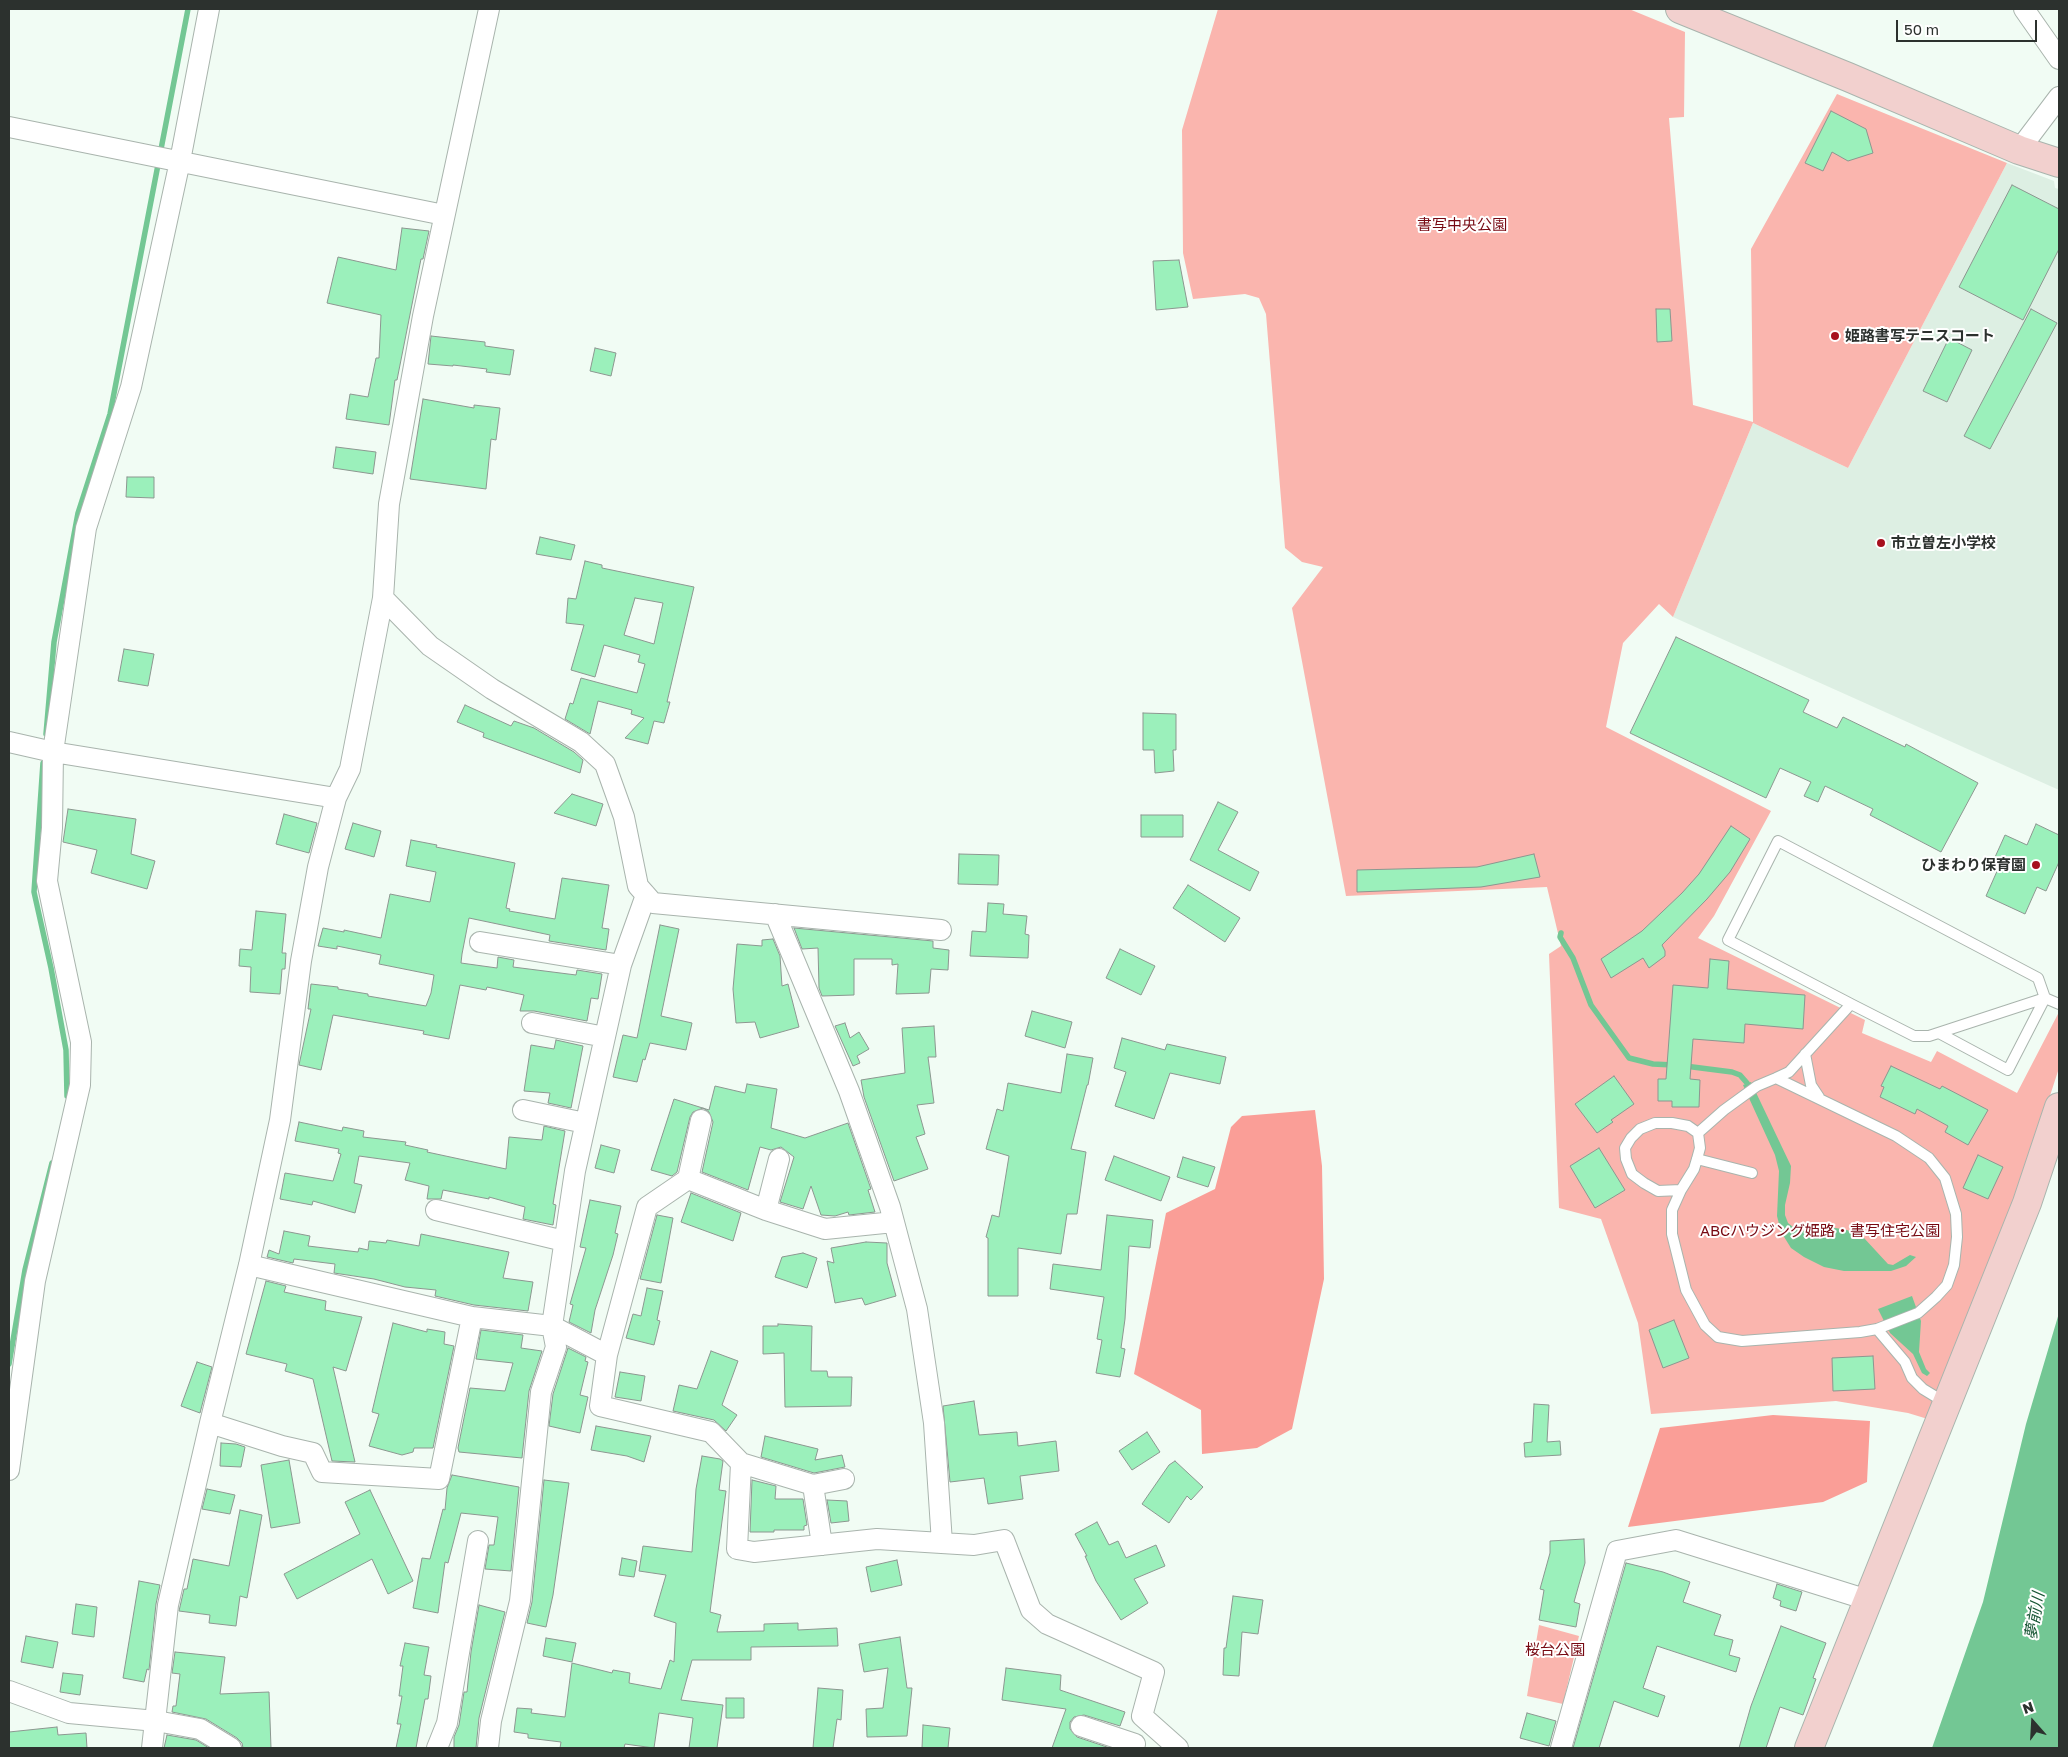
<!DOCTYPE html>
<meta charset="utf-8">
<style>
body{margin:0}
#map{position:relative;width:2068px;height:1757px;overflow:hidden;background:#f1fcf4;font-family:"Golos Text",sans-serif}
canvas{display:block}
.frame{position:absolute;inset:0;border:10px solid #2c312e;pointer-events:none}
.north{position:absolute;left:2008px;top:1697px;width:50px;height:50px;-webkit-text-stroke:4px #fff;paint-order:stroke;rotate:341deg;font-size:14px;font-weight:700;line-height:20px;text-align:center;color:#2c312e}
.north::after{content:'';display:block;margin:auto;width:18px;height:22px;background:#2c312e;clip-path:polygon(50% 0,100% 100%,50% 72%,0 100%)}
.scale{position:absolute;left:1896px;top:20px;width:141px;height:22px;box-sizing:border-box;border:2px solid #2c312e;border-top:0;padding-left:6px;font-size:15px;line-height:18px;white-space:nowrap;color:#2c312e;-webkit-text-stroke:4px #fff;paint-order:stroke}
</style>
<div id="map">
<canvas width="2068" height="1757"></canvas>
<div class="frame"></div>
<div class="north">N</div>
<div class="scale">50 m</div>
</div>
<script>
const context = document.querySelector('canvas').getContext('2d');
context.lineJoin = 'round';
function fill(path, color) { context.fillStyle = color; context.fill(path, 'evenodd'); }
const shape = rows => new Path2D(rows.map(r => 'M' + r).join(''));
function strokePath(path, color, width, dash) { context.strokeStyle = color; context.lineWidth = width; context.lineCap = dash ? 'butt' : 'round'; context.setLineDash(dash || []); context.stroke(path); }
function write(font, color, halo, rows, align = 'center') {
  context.font = font + ' "Golos Text","Noto Sans JP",sans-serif'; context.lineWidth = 4; context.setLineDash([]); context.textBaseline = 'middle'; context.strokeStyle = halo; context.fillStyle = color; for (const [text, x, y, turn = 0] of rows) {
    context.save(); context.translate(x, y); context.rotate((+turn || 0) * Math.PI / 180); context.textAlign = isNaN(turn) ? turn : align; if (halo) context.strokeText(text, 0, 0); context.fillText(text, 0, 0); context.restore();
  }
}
fill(shape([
 [2007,163,2054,181,2055,188,2059,189,2059,790,1673,617,1753,423,1848,468]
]), '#ddefe3');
fill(shape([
 [1218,9,1629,9,1685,32,1684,117,1669,118,1693,405,1753,422,1751,249,1837,94,2007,163,1848,468,1753,423,1673,617,1659,604,1623,643,1606,727,1771,811,1714,916,1698,938,1865,1020,1862,1033,1931,1062,1937,1051,2017,1093,2059,1012,2059,1068,2032,1151,1931,1420,1908,1413,1836,1401,1651,1414,1638,1323,1601,1219,1559,1208,1549,954,1561,946,1547,887,1346,896,1292,608,1323,567,1302,562,1285,548,1266,314,1259,298,1245,294,1193,299,1183,253,1182,130],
 [1539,1625,1579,1636,1563,1704,1527,1696]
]), '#fab5ae');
fill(shape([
 [1315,1110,1322,1166,1324,1279,1292,1429,1257,1448,1202,1454,1201,1410,1134,1374,1166,1213,1215,1189,1231,1127,1242,1116],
 [1773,1415,1870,1421,1867,1482,1823,1502,1628,1527,1660,1428]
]), '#fa9e97');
fill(shape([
 [1751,1082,1791,1166,1790,1183,1785,1205,1785,1215,1788,1223,1793,1227,1804,1231,1830,1227,1847,1230,1864,1238,1888,1264,1893,1265,1910,1255,1916,1257,1906,1266,1891,1271,1844,1271,1824,1267,1804,1257,1791,1248,1781,1232,1777,1216,1779,1171,1775,1155,1743,1085],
 [1912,1296,1921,1321,1919,1352,1926,1369,1930,1373,1927,1376,1922,1373,1913,1354,1890,1333,1878,1309],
 [2059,1313,2059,1748,1932,1748,1983,1602,2026,1424]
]), '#73c794');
strokePath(shape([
 [46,734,54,642,78,513,110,414,188,9],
 [43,763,34,892,51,968,66,1050,67,1096],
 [1561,933,1560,937,1573,958,1591,1005,1629,1058,1653,1064,1673,1065],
 [1685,1066,1732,1072,1740,1075,1747,1083],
 [9,1364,25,1270,52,1163]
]), '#73c794', 5.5);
const building = shape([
 [1831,111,1866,129,1873,153,1848,161,1832,152,1823,171,1805,163,1831,111],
 [2012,185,2059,209,2059,249,2023,320,1959,287,2012,185],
 [402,228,429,231,423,259,421,259,397,380,395,380,389,425,346,419,350,394,368,397,376,358,379,358,381,315,327,303,338,257,396,270,402,228],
 [1179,260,1188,307,1156,310,1153,261,1179,260],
 [1656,309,1670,309,1672,341,1657,342,1656,309],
 [2031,309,2057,323,1990,449,1964,436,2031,309],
 [431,336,485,342,485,346,514,350,510,375,486,372,487,369,453,365,453,366,428,364,431,336],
 [1949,338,1972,350,1947,402,1923,391,1949,338],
 [595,348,616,353,611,376,590,371,595,348],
 [423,399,474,408,474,405,500,408,496,440,491,439,486,489,410,479,423,399],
 [336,447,376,452,373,474,333,468,336,447],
 [127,477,154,477,154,498,126,497,127,477],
 [540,537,575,545,571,560,536,554,540,537],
 [585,561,602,565,602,568,694,587,667,702,670,702,664,723,654,721,648,744,625,738,644,718,631,714,632,710,598,701,590,734,565,719,570,703,573,704,581,678,637,693,645,664,638,662,640,655,604,645,595,677,571,670,584,625,566,623,568,598,576,599,585,561],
 [635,598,663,603,654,644,624,635,635,598],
 [1676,637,1809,700,1803,712,1837,728,1843,717,1905,747,1906,744,1978,783,1941,852,1870,815,1873,809,1825,786,1818,802,1804,796,1811,782,1780,768,1766,798,1630,733,1676,637],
 [124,649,154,654,148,686,118,681,124,649],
 [465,705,511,726,514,721,534,728,574,752,583,760,580,773,483,737,484,733,457,722,465,705],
 [1143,713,1176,714,1176,750,1173,750,1174,771,1155,773,1154,750,1143,750,1143,713],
 [572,794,603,804,596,826,554,813,572,794],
 [1218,802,1238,812,1218,850,1259,872,1250,891,1190,860,1218,802],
 [68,809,136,819,131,854,155,861,147,889,91,873,97,850,63,842,68,809],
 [284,814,317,823,309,853,276,844,284,814],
 [1141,815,1183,815,1183,837,1141,837,1141,815],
 [353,823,381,831,374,857,345,849,353,823],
 [2036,824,2059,835,2059,862,2046,891,2037,887,2025,914,1986,896,1998,869,1991,866,2005,835,2027,845,2036,824],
 [1731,826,1750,839,1730,872,1707,899,1662,945,1665,951,1665,956,1649,968,1643,958,1611,978,1601,959,1642,931,1682,893,1699,874,1731,826],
 [411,840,437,845,436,847,515,863,506,908,510,909,509,911,555,919,562,878,609,885,602,928,609,929,606,950,549,941,550,935,469,918,462,954,461,963,497,968,498,957,514,960,513,967,576,975,577,970,602,974,598,999,591,998,587,1021,534,1011,520,1011,524,995,487,987,486,990,460,985,449,1039,423,1034,424,1031,333,1015,321,1070,299,1065,311,1009,308,1009,311,984,338,987,338,989,368,994,368,996,426,1006,431,993,434,975,379,964,381,955,337,946,337,949,318,946,323,928,344,932,344,930,381,938,390,894,430,902,436,872,406,866,411,840],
 [959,854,999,855,998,885,958,884,959,854],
 [1534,854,1540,877,1481,887,1357,892,1357,870,1477,867,1534,854],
 [1188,885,1240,918,1225,942,1173,908,1188,885],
 [988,903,1004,904,1003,914,1027,916,1025,934,1029,935,1028,958,970,956,972,931,986,932,988,903],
 [256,911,286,914,282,953,286,953,285,969,282,969,280,994,250,992,251,967,239,966,240,949,252,950,256,911],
 [660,925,679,929,661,1016,692,1023,686,1050,650,1043,645,1060,643,1059,637,1082,613,1077,623,1035,637,1038,660,925],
 [794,928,933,941,933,948,949,950,948,970,931,969,929,993,896,994,898,964,892,965,892,959,854,959,854,995,822,996,819,988,818,948,802,949,794,928],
 [773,939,780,956,782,986,788,984,799,1027,760,1038,755,1022,736,1023,733,989,737,944,762,946,762,940,773,939],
 [1120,949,1155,966,1141,995,1106,978,1120,949],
 [1710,959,1729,961,1727,989,1805,995,1803,1029,1745,1024,1744,1043,1693,1039,1690,1079,1700,1080,1699,1107,1672,1107,1672,1101,1658,1101,1658,1079,1666,1079,1673,985,1708,988,1710,959],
 [1032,1011,1072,1022,1065,1048,1025,1036,1032,1011],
 [845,1023,850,1038,859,1032,869,1049,857,1056,860,1063,853,1066,835,1026,845,1023],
 [934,1026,936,1057,928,1057,934,1103,917,1105,925,1134,916,1137,928,1169,894,1181,864,1097,861,1080,905,1073,902,1028,934,1026],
 [1122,1038,1165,1050,1167,1044,1226,1057,1220,1084,1170,1073,1154,1119,1115,1106,1126,1072,1114,1068,1122,1038],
 [556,1040,583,1046,571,1108,548,1103,550,1093,524,1091,531,1045,554,1049,556,1040],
 [1067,1054,1093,1058,1088,1085,1087,1085,1071,1149,1086,1152,1077,1214,1067,1214,1061,1254,1018,1248,1018,1296,988,1296,988,1238,986,1237,992,1215,999,1217,1009,1156,986,1149,997,1109,1003,1111,1008,1083,1061,1093,1067,1054],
 [1891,1066,1940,1089,1942,1086,1988,1110,1968,1145,1945,1132,1948,1126,1917,1109,1915,1114,1880,1097,1884,1087,1881,1086,1891,1066],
 [1614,1076,1634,1104,1611,1120,1613,1122,1597,1133,1575,1104,1614,1076],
 [747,1084,777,1089,771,1128,805,1138,848,1123,871,1189,868,1190,875,1212,849,1215,848,1212,835,1216,821,1215,811,1186,803,1209,780,1202,794,1157,781,1147,771,1150,760,1147,748,1190,702,1172,713,1122,709,1112,703,1108,693,1112,690,1117,677,1172,672,1176,651,1170,674,1099,709,1110,715,1086,745,1093,747,1084],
 [299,1122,342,1131,343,1127,364,1131,363,1137,406,1142,405,1145,428,1150,427,1152,506,1169,509,1137,542,1140,544,1126,565,1131,553,1204,556,1205,553,1225,523,1219,525,1207,489,1197,489,1199,443,1190,441,1199,427,1199,429,1186,405,1180,410,1163,359,1156,354,1183,362,1185,355,1213,313,1201,312,1205,280,1199,285,1173,333,1181,341,1154,338,1153,339,1149,295,1141,299,1122],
 [601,1145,620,1150,614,1173,595,1168,601,1145],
 [1599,1148,1625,1190,1595,1208,1570,1166,1599,1148],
 [1978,1155,2003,1167,1988,1199,1963,1188,1978,1155],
 [1114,1156,1170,1177,1161,1201,1105,1180,1114,1156],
 [1183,1157,1215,1167,1208,1187,1177,1177,1183,1157],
 [691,1193,741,1213,733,1241,681,1222,691,1193],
 [590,1200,621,1206,615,1233,618,1234,613,1255,595,1310,591,1333,569,1322,573,1305,570,1304,586,1248,580,1247,590,1200],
 [657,1215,673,1218,661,1283,640,1279,657,1215],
 [1107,1215,1153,1220,1150,1248,1129,1246,1125,1319,1121,1348,1125,1349,1120,1377,1096,1373,1102,1340,1097,1339,1104,1297,1050,1289,1053,1264,1101,1270,1107,1215],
 [284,1231,310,1236,308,1246,358,1252,359,1248,368,1250,369,1241,386,1243,387,1240,419,1246,421,1234,509,1252,503,1278,533,1282,528,1311,474,1305,435,1296,436,1290,405,1287,374,1279,334,1273,335,1264,294,1259,293,1263,267,1257,269,1250,279,1254,284,1231],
 [866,1242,887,1243,887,1263,896,1296,865,1305,862,1298,835,1303,827,1261,834,1263,831,1248,866,1242],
 [803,1253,817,1258,807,1288,775,1277,782,1257,803,1253],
 [266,1281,286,1286,284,1292,326,1301,325,1310,362,1317,346,1371,333,1367,355,1462,332,1461,313,1379,285,1371,287,1364,246,1354,266,1281],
 [647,1288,663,1291,657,1320,660,1321,654,1345,626,1338,633,1314,641,1316,647,1288],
 [1674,1320,1689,1358,1663,1368,1649,1330,1674,1320],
 [393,1323,427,1332,427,1329,445,1332,444,1344,454,1346,433,1448,414,1448,413,1452,402,1455,369,1446,379,1414,372,1412,393,1323],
 [778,1324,812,1326,811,1371,827,1371,828,1377,852,1377,851,1406,785,1407,784,1353,763,1354,763,1326,778,1326,778,1324],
 [481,1330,523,1335,521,1348,542,1351,529,1391,522,1458,459,1452,458,1448,470,1388,505,1391,513,1363,476,1359,481,1330],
 [568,1348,586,1357,585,1361,588,1362,580,1395,588,1397,580,1433,549,1426,553,1394,568,1348],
 [711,1351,738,1361,722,1405,737,1415,726,1431,714,1420,673,1411,679,1385,697,1389,711,1351],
 [1873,1356,1875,1389,1833,1391,1832,1358,1873,1356],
 [197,1362,212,1367,200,1413,181,1406,197,1362],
 [620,1372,645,1376,641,1401,615,1397,620,1372],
 [974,1401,979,1435,1017,1432,1018,1446,1056,1441,1059,1471,1020,1476,1023,1499,988,1504,984,1478,950,1482,943,1406,974,1401],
 [1534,1404,1549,1405,1547,1442,1560,1441,1561,1455,1525,1457,1524,1443,1532,1442,1534,1404],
 [596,1426,651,1436,644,1462,627,1456,591,1450,596,1426],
 [1147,1432,1160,1452,1132,1470,1119,1451,1147,1432],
 [765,1436,818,1449,815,1460,842,1455,845,1467,814,1473,761,1457,765,1436],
 [221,1443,236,1444,245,1447,241,1467,220,1466,221,1443],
 [702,1456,720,1459,723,1461,719,1490,726,1491,710,1612,721,1615,717,1632,764,1631,764,1624,798,1623,798,1630,837,1628,838,1646,751,1647,751,1660,692,1660,681,1700,723,1705,717,1748,689,1748,693,1718,659,1713,654,1748,625,1744,624,1748,560,1748,561,1742,528,1738,528,1734,514,1732,517,1708,532,1709,531,1713,565,1717,572,1663,612,1673,613,1670,630,1673,629,1683,661,1689,670,1660,674,1662,676,1623,654,1616,666,1575,639,1571,643,1546,692,1552,696,1489,702,1456],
 [289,1460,300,1523,271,1528,261,1465,289,1460],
 [1175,1461,1203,1487,1191,1500,1187,1496,1169,1523,1142,1504,1169,1465,1175,1461],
 [452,1475,519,1487,511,1571,485,1569,489,1545,494,1545,498,1517,461,1513,448,1563,445,1562,438,1613,413,1608,422,1558,430,1559,443,1509,445,1510,447,1488,452,1475],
 [544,1480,569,1483,553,1595,546,1627,527,1623,532,1602,544,1480],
 [752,1480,776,1486,775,1499,803,1499,807,1525,804,1526,804,1530,774,1530,774,1532,750,1532,752,1480],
 [207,1489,235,1495,230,1514,202,1509,207,1489],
 [370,1490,413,1581,388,1594,372,1559,297,1599,284,1574,360,1534,345,1502,370,1490],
 [827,1500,847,1501,849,1521,831,1523,827,1500],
 [240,1510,262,1515,247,1598,240,1596,236,1626,209,1623,210,1615,179,1611,184,1589,187,1589,193,1559,229,1566,240,1510],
 [1097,1522,1109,1545,1118,1541,1126,1558,1156,1545,1165,1566,1134,1579,1148,1603,1121,1620,1096,1581,1085,1556,1087,1556,1075,1534,1097,1522],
 [1584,1539,1585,1563,1574,1602,1580,1604,1576,1627,1539,1620,1544,1590,1540,1589,1550,1553,1550,1541,1584,1539],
 [622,1558,637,1561,634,1577,619,1575,622,1558],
 [897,1560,902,1585,871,1592,866,1567,897,1560],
 [1626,1563,1663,1572,1690,1582,1683,1602,1721,1615,1714,1635,1733,1640,1729,1655,1740,1658,1736,1672,1657,1646,1643,1688,1665,1696,1658,1717,1614,1701,1599,1748,1573,1748,1626,1563],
 [139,1581,160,1585,156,1604,149,1670,147,1669,144,1682,123,1678,139,1581],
 [1777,1584,1802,1592,1796,1611,1780,1606,1781,1601,1773,1598,1777,1584],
 [1233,1596,1263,1600,1258,1634,1242,1632,1239,1676,1223,1675,1224,1648,1226,1648,1233,1596],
 [76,1604,97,1607,94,1637,72,1634,76,1604],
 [479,1605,505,1612,479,1718,476,1748,454,1748,454,1737,459,1725,464,1692,467,1692,471,1652,479,1605],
 [1781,1626,1826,1643,1813,1678,1816,1679,1803,1715,1780,1707,1766,1748,1739,1748,1751,1706,1781,1626],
 [26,1636,58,1642,53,1668,21,1662,26,1636],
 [900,1637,907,1688,912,1688,907,1736,867,1737,866,1709,883,1708,888,1668,864,1672,859,1644,900,1637],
 [546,1638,576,1643,572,1662,543,1656,546,1638],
 [405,1643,429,1647,424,1675,431,1676,428,1699,425,1699,416,1748,396,1748,401,1724,397,1724,402,1696,399,1696,403,1666,400,1666,405,1643],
 [175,1652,225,1657,220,1694,269,1692,271,1748,243,1748,242,1743,237,1738,206,1719,172,1712,173,1706,176,1706,180,1674,172,1673,175,1652],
 [1006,1668,1061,1675,1060,1690,1125,1712,1120,1726,1084,1715,1074,1717,1070,1722,1070,1729,1077,1737,1110,1748,1052,1748,1066,1709,1002,1700,1006,1668],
 [63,1673,83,1675,80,1695,60,1692,63,1673],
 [818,1688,843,1690,841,1720,837,1719,833,1748,813,1748,818,1688],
 [726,1698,744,1698,744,1718,726,1718,726,1698],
 [1527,1713,1556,1721,1549,1746,1520,1738,1527,1713],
 [923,1725,950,1728,948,1748,922,1748,923,1725],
 [57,1727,58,1735,86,1733,87,1748,9,1748,9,1732,57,1727],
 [167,1735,196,1740,209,1748,164,1748,167,1735]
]);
fill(building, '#9bf0bb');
strokePath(building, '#8c9790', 1);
const lane = shape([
 [1939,1033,2008,1070,2045,998,2059,1004],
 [1805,1054,1811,1085,1819,1097],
 [1776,1078,1896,1136,1929,1158,1945,1178,1956,1214,1957,1237,1954,1265,1947,1285,1936,1297,1918,1313,1877,1329,1860,1332,1742,1341,1718,1337,1705,1325,1686,1290,1672,1234,1672,1210,1681,1190,1694,1169,1697,1159,1700,1148,1698,1133,1724,1110,1757,1086,1776,1078,1789,1072,1851,1004,1914,1036,1929,1036,2045,998,2038,978,1778,841,1728,940,1851,1004],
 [1697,1159,1752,1173],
 [1681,1190,1658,1191,1644,1183,1632,1174,1626,1159,1625,1148,1631,1138,1640,1129,1655,1123,1672,1123,1688,1126,1698,1133],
 [1877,1329,1905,1362,1912,1378,1923,1389,1946,1403]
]);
const street = shape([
 [2024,9,2059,59],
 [9,127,444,215],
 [2019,150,2059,97],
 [383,598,430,646,492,689,581,742,605,764,624,817,638,886,653,903,941,930],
 [9,742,53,752,336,798],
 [775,914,849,1091,890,1207,917,1309,934,1423,942,1543],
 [480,942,621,965],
 [532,1023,605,1037],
 [523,1110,585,1123],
 [701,1120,688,1179,647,1207,607,1355,600,1406,711,1432,741,1463,737,1549,754,1552,877,1539,974,1545,1004,1540,1031,1610,1047,1624,1154,1672,1142,1716,1178,1748],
 [688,1179,766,1210,825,1229,894,1222],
 [436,1210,564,1241],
 [766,1210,779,1159],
 [249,1265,472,1317,552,1326,607,1355],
 [210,1423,282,1446,313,1453,322,1472,439,1479,472,1317],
 [741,1463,813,1485,844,1479],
 [9,1470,35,1281,80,1085,81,1042,47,881,52,828,53,752,86,528,131,387,180,161,209,9],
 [813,1485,822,1545],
 [9,1691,69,1713,156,1721,200,1729,231,1748],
 [1081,1726,1135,1744],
 [152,1748,168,1605,210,1423,249,1265,280,1120,301,961,318,867,336,798,350,769,383,598,389,504,423,316,489,9],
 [437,1748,447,1723,478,1541],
 [488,1748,491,1721,520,1601,541,1392,556,1347,552,1326,575,1171,621,965,646,895],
 [1561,1748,1617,1551,1676,1540,1868,1600]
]);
const secondary = shape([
 [1680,9,1848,77,2019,150,2059,163],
 [1809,1748,2027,1203,2059,1107]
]);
strokePath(lane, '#a9b4ad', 12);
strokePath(street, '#a9b4ad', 22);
strokePath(secondary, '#a9b4ad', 30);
strokePath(lane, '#fff', 10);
strokePath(street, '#fff', 20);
strokePath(secondary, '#f2d0ce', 28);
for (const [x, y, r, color] of [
 [1835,336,5,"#a7101e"],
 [1881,543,5,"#a7101e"],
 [2036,865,5,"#a7101e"]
]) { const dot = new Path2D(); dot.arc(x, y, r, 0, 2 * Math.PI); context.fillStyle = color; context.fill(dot); strokePath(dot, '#fff', 2); }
write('15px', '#770912', '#fff', [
 ["書写中央公園",1462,225],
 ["ABCハウジング姫路・書写住宅公園",1820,1231],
 ["桜台公園",1555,1650]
]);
write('bold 15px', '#2c312e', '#fff', [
 ["姫路書写テニスコート",1845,336],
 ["市立曽左小学校",1891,543],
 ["ひまわり保育園",2026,865,"right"]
], 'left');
write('italic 16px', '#185635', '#fff', [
 ["夢前川",2035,1616,-80]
]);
</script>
